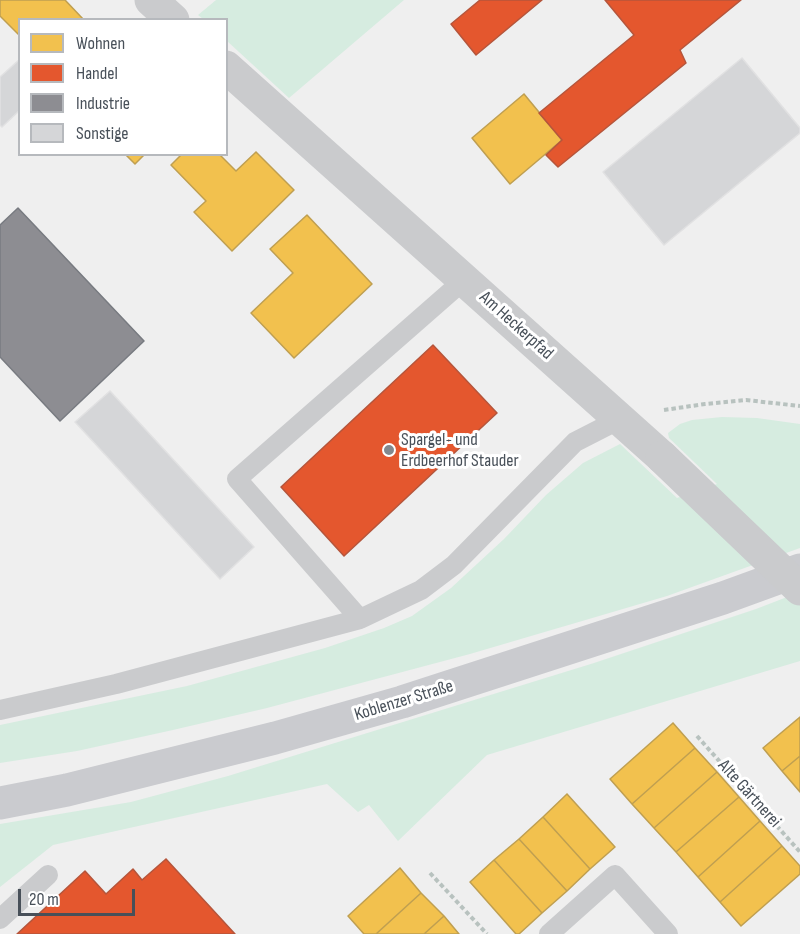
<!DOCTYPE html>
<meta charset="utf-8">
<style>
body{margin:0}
#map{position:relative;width:800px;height:934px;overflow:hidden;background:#efefef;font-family:"Sofia Sans Condensed",sans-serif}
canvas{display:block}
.legend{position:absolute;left:18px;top:18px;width:210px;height:138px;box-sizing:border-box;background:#fff;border:2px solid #b6b9bd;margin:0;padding:8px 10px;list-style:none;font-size:18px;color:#485059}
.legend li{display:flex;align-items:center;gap:12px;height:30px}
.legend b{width:30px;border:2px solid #b6b9bd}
.scale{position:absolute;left:18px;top:889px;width:117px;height:27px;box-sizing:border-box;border:3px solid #485059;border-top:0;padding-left:8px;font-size:18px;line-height:21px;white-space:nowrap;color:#485059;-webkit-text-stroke:4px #fff;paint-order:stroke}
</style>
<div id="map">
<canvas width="800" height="934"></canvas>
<ul class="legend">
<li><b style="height:16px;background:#f2c14e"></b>Wohnen</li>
<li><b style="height:16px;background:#e4572e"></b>Handel</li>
<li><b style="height:16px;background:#8d8d92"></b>Industrie</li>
<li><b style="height:16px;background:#d5d6d8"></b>Sonstige</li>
</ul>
<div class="scale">20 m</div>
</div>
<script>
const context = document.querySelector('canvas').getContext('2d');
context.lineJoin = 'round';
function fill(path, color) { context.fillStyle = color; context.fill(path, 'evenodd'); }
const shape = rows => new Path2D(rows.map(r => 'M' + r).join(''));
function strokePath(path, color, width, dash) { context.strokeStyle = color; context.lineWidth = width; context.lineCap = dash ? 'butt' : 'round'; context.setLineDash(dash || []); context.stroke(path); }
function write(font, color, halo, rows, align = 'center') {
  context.font = font + ' "Sofia Sans Condensed",sans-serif'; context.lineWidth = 6; context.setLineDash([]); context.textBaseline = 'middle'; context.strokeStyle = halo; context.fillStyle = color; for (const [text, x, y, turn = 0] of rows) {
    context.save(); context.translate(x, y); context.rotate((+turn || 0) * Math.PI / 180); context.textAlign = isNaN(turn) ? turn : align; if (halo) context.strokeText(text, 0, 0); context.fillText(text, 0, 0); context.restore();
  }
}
fill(shape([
 [216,0,404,0,289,98,227,41,226,20,203,19,198,15],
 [722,417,757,418,800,424,800,548,667,596,470,654,267,708,173,730,77,751,0,763,0,725,187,686,325,648,384,628,412,616,451,588,504,539,546,495,583,463,620,444,677,498,717,484,669,438,668,433,680,424,692,420],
 [800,592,800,661,487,755,398,841,369,805,358,812,327,784,53,845,0,887,0,824,131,802,228,776,594,663,756,609]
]), '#d6ece0');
const homes = shape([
 [0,0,65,0,84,20,20,20,20,36,0,16,0,0],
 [524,94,562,140,510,184,472,138,524,94],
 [256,152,294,190,232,251,194,212,206,201,171,165,182,154,219,154,236,171,256,152],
 [125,154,145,154,135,164,125,154],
 [307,215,372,284,294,358,251,313,293,273,270,249,307,215],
 [800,717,800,756,782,771,763,748,800,717],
 [673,723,695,748,632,804,610,779,673,723],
 [695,748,717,772,654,828,632,804,695,748],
 [800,756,800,792,782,771,800,756],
 [717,772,739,797,676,852,654,828,717,772],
 [567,794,615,847,590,869,543,817,567,794],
 [739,797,760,821,698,877,676,852,739,797],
 [543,817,590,869,567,891,519,839,543,817],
 [760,821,782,846,720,902,698,877,760,821],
 [519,839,567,891,542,913,494,860,519,839],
 [782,846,800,866,800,874,741,926,720,902,782,846],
 [494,860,542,913,519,934,516,934,470,882,494,860],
 [400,868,421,893,376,934,364,934,348,916,400,868],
 [421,893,444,916,424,934,376,934,421,893],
 [444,916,459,934,424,934,444,916]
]);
fill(homes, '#f2c14e');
strokePath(homes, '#bf9f51', 1.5);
const shops = shape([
 [480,0,542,0,476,55,451,24,480,0],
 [605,0,741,0,680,50,686,63,558,167,546,155,562,140,539,113,634,35,605,0],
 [433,345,497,413,344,556,281,487,433,345],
 [166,859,235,934,17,934,85,871,106,894,133,869,142,880,166,859]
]);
fill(shops, '#e4572e');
strokePath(shops, '#b5553b', 1.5);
const industry = shape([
 [18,208,144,341,60,421,0,357,0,225,18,208]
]);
fill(industry, '#8d8d92');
strokePath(industry, '#787b81', 1.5);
const building = shape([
 [742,58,800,128,800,133,664,245,603,172,742,58],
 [20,59,20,110,2,127,0,125,0,77,20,59],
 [110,391,254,547,220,579,75,422,110,391]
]);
fill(building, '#d5d6d8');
strokePath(building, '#e1e1e2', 1.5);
strokePath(shape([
 [664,410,705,404,746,400,800,406],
 [697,736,800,852],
 [430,873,487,934]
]), '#b8c2bf', 4, [4.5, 3]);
strokePath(shape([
 [360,619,237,479,464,280],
 [0,710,116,684,360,619,421,590,454,565,575,442,620,419],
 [0,919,48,875],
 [549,934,615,875,668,934]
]), '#cacbcd', 20);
strokePath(shape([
 [151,0,173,20],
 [226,67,662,457]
]), '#cacbcd', 33);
strokePath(shape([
 [0,803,67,790,275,738,402,702,723,598,800,570]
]), '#cacbcf', 33);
strokePath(shape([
 [662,457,800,589]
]), '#cacbcd', 33);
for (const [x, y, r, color] of [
 [389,450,6,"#82888e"]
]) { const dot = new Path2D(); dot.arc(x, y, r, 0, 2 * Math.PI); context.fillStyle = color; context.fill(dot); strokePath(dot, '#fff', 2); }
write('18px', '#485059', '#fff', [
 ["Am Heckerpfad",516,326,42],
 ["Koblenzer Straße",404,701,-17],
 ["Alte Gärtnerei",749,794,48]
]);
write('18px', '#485059', '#fff', [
 ["Spargel- und",401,440],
 ["Erdbeerhof Stauder",401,461]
], 'left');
</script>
